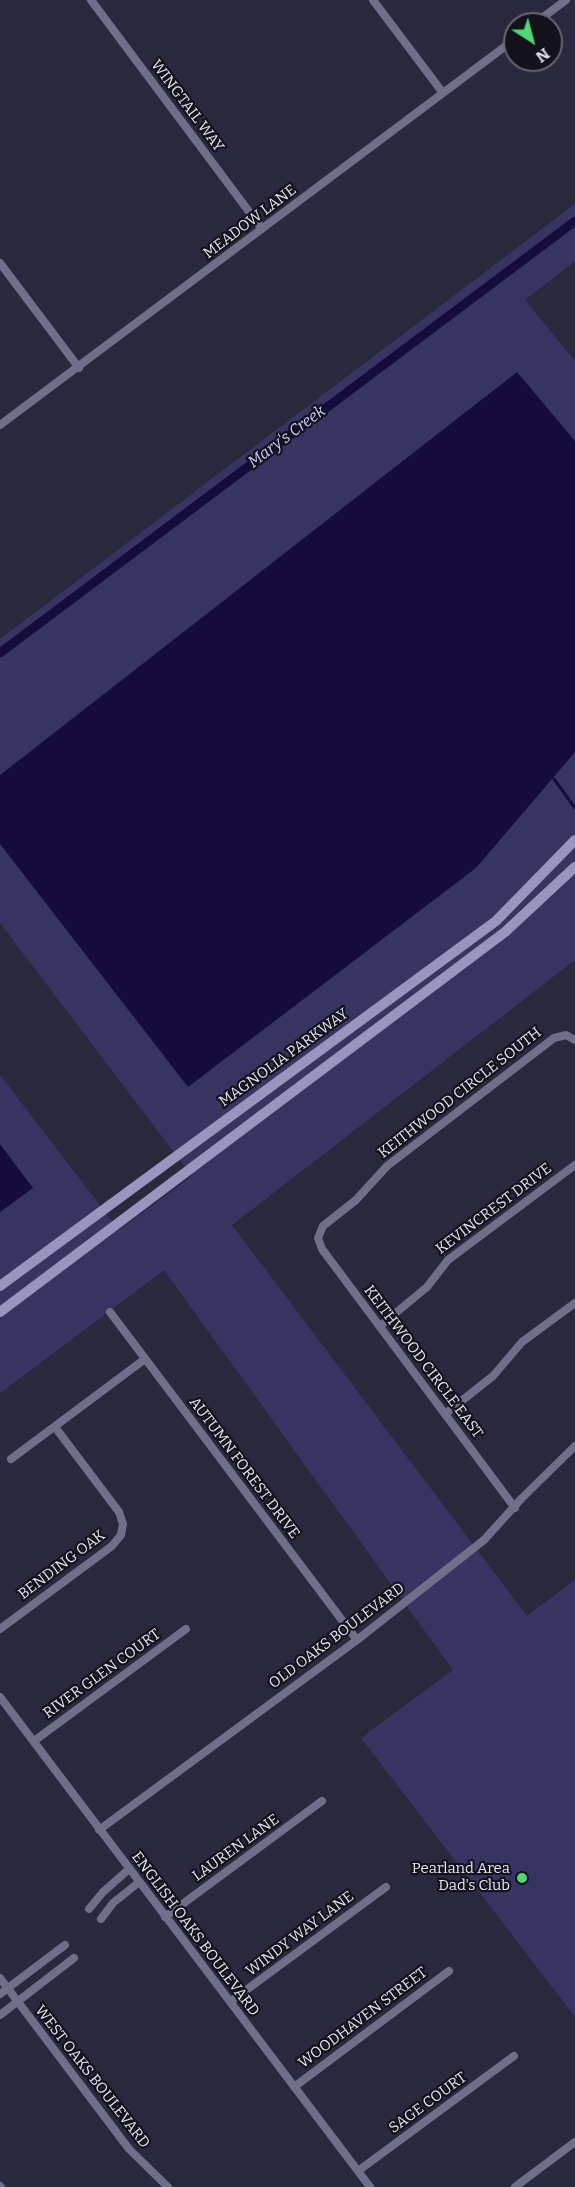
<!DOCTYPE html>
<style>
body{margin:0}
#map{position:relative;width:575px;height:2187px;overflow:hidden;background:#29283d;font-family:Bitter,serif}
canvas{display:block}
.north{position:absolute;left:503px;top:12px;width:60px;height:60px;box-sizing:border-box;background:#13121c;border:2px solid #676672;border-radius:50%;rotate:144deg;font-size:16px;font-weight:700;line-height:24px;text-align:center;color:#e4e4f3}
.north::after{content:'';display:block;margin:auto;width:21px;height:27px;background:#51d674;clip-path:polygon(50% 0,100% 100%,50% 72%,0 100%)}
</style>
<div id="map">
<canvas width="575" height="2187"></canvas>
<div class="north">N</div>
</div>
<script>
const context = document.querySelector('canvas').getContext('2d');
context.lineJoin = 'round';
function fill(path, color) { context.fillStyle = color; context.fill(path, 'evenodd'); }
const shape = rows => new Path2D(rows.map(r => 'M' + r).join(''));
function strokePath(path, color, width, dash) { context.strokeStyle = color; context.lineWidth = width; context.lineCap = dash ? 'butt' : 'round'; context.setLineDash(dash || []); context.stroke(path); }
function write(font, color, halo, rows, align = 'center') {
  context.font = font + ' Bitter,serif'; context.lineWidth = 4.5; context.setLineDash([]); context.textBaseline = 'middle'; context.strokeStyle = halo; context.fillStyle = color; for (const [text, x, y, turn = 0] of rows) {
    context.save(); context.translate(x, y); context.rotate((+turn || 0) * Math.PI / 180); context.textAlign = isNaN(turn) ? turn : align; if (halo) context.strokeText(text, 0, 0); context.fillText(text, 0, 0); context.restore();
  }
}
fill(shape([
 [575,204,575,261,525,300,575,361,575,960,232,1225,527,1616,575,1580,575,2017,361,1738,453,1670,164,1270,0,1393,0,1075,119,1230,192,1176,0,923,0,639]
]), '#383462');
fill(shape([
 [517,372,575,441,575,752,476,868,188,1087,0,844,0,775],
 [0,1144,33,1188,0,1212]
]), '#160c3b');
strokePath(shape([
 [554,779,575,808]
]), '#160c3b', 3);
strokePath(shape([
 [0,653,575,221]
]), '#160c3b', 9);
strokePath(shape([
 [91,0,262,229],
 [373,0,443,93],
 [534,24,566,0],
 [0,263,79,368],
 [0,425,515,39],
 [110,1312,357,1640],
 [380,1326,427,1287,448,1260,575,1165],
 [445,1414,493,1376,522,1342,575,1303],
 [11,1459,145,1359],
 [515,1508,322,1249,318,1238,323,1226,356,1200,387,1166,554,1038,566,1035,575,1040],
 [0,1629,112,1546,121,1535,123,1524,119,1512,55,1427],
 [0,1697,370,2187],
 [34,1741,186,1629],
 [99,1830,357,1640,484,1540,522,1498,575,1446],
 [89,1909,103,1892,128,1870],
 [165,1917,322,1801],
 [101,1919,113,1903,138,1883],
 [0,1978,129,2149,168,2187],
 [0,1994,65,1945],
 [230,2002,386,1887],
 [0,2015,74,1958],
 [294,2087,449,1971],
 [358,2171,514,2056],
 [0,2186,1,2187],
 [515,2187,575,2142]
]), '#706f89', 8);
strokePath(shape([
 [0,1286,496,921,575,840],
 [0,1312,505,932,575,867]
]), '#9796be', 10);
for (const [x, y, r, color] of [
 [522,1878,6,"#51d674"]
]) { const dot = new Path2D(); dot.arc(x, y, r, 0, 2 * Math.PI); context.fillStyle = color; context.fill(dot); strokePath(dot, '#13121c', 2); }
write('15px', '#e4e4f3', '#13121c', [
 ["WINGTAIL WAY",187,106,53],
 ["MEADOW LANE",250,222,-37],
 ["MAGNOLIA PARKWAY",284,1058,-36],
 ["KEITHWOOD CIRCLE SOUTH",460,1093,-38],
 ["KEVINCREST DRIVE",494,1209,-37],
 ["KEITHWOOD CIRCLE EAST",423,1362,53],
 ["AUTUMN FOREST DRIVE",244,1468,53],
 ["BENDING OAK",62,1565,-37],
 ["OLD OAKS BOULEVARD",337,1636,-37],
 ["RIVER GLEN COURT",102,1674,-36],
 ["LAUREN LANE",236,1848,-36],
 ["ENGLISH OAKS BOULEVARD",195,1934,53],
 ["WINDY WAY LANE",300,1934,-37],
 ["WOODHAVEN STREET",363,2018,-37],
 ["WEST OAKS BOULEVARD",92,2077,52],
 ["SAGE COURT",428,2103,-36]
]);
write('15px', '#e4e4f3', '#13121c', [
 ["Pearland Area",510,1869],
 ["Dad's Club",510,1886]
], 'right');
write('italic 16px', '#cdccff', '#13121c', [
 ["Mary's Creek",287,437,-37]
]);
</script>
